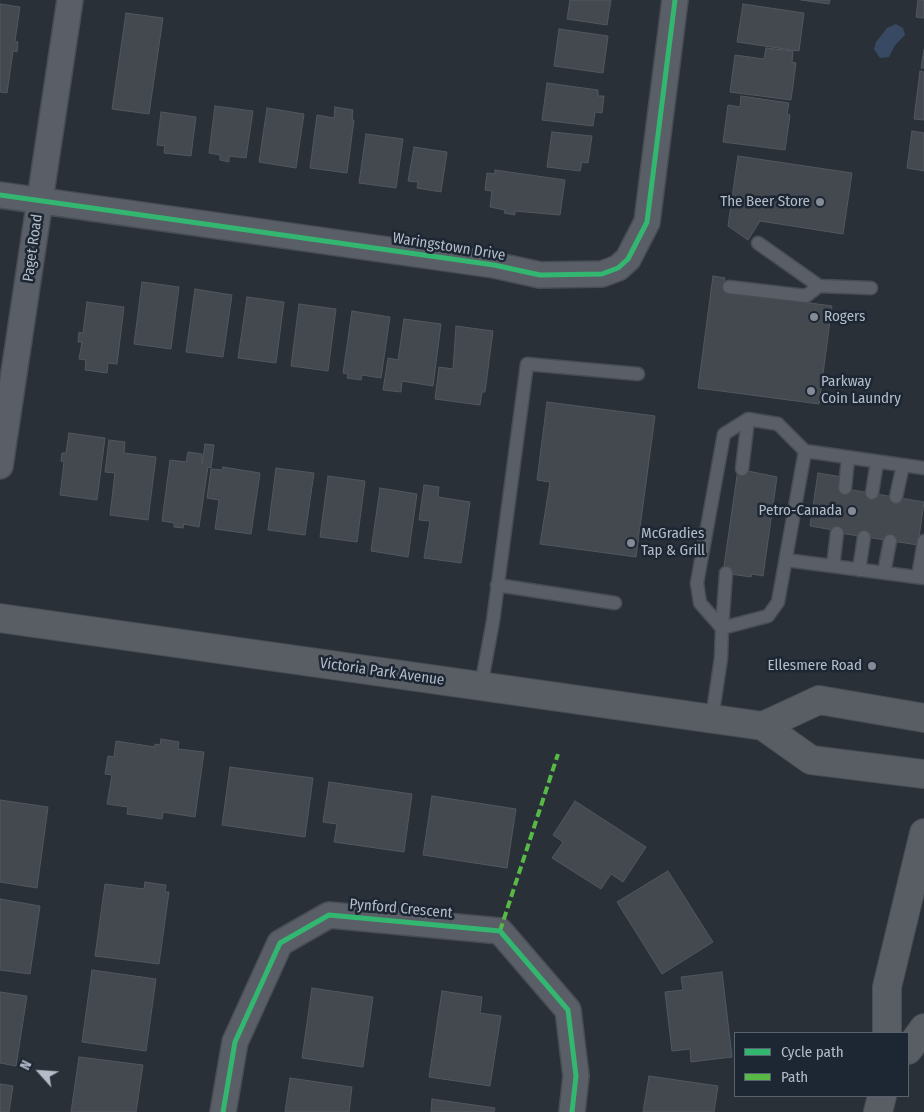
<!DOCTYPE html>
<style>
body{margin:0}
#map{position:relative;width:924px;height:1112px;overflow:hidden;background:#2a3038;font-family:"Fira Sans Condensed",sans-serif}
canvas{display:block}
.legend{position:absolute;left:734px;top:1032px;width:175px;height:65px;box-sizing:border-box;background:#1d2633;border:1px solid #59626f;margin:0;padding:6px 9px;list-style:none;font-size:15px;color:#b4bcc9}
.legend li{display:flex;align-items:center;gap:10px;height:25px}
.legend b{width:25px;border:1px solid #59626f}
.north{position:absolute;left:15px;top:1047px;width:50px;height:50px;-webkit-text-stroke:4px #1d2633;paint-order:stroke;rotate:296deg;font-size:14px;font-weight:700;line-height:20px;text-align:center;color:#b4bcc9}
.north::after{content:'';display:block;margin:auto;width:18px;height:22px;background:#b4bcc9;clip-path:polygon(50% 0,100% 100%,50% 72%,0 100%)}
</style>
<div id="map">
<canvas width="924" height="1112"></canvas>
<ul class="legend">
<li><b style="height:6px;background:#33b770"></b>Cycle path</li>
<li><b style="height:6px;background:#58b947"></b>Path</li>
</ul>
<div class="north">N</div>
</div>
<script>
const context = document.querySelector('canvas').getContext('2d');
context.lineJoin = 'round';
function fill(path, color) { context.fillStyle = color; context.fill(path, 'evenodd'); }
const shape = rows => new Path2D(rows.map(r => 'M' + r).join(''));
function strokePath(path, color, width, dash) { context.strokeStyle = color; context.lineWidth = width; context.lineCap = dash ? 'butt' : 'round'; context.setLineDash(dash || []); context.stroke(path); }
function write(font, color, halo, rows, align = 'center') {
  context.font = font + ' "Fira Sans Condensed",sans-serif'; context.lineWidth = 5; context.setLineDash([]); context.textBaseline = 'middle'; context.strokeStyle = halo; context.fillStyle = color; for (const [text, x, y, turn = 0] of rows) {
    context.save(); context.translate(x, y); context.rotate((+turn || 0) * Math.PI / 180); context.textAlign = isNaN(turn) ? turn : align; if (halo) context.strokeText(text, 0, 0); context.fillText(text, 0, 0); context.restore();
  }
}
fill(shape([
 [896,24,903,28,905,35,895,45,889,57,880,58,874,49,876,42,887,28]
]), '#384963');
const building = shape([
 [570,0,611,0,607,25,567,19,570,0],
 [801,0,830,0,829,4,801,0],
 [918,0,924,0,924,18,916,17,918,0],
 [0,4,20,7,15,41,18,42,17,52,13,51,7,93,0,92,0,4],
 [743,4,804,13,799,51,737,42,743,4],
 [126,13,163,18,149,114,112,109,126,13],
 [559,29,608,36,603,73,554,66,559,29],
 [766,48,793,51,792,62,796,63,791,100,730,92,735,55,764,59,766,48],
 [924,50,924,68,921,68,924,50],
 [920,71,924,72,924,120,914,119,920,71],
 [547,83,598,90,598,96,604,96,602,113,595,112,593,126,542,120,547,83],
 [741,96,789,103,787,114,790,115,785,150,723,142,728,105,740,107,741,96],
 [215,106,253,111,246,158,229,156,229,162,220,160,220,155,209,153,215,106],
 [335,107,353,110,352,120,354,120,347,173,310,168,317,115,334,118,335,107],
 [267,108,304,114,296,168,259,162,267,108],
 [161,112,196,117,191,156,164,153,165,146,157,145,161,112],
 [912,131,924,133,924,171,907,168,912,131],
 [552,132,592,136,588,163,582,162,580,171,547,167,552,132],
 [366,134,403,139,396,188,359,183,366,134],
 [414,147,447,152,441,192,417,188,418,182,408,181,414,147],
 [738,156,852,173,843,234,760,221,748,240,728,226,738,156],
 [495,170,565,180,560,215,515,211,515,215,504,213,505,210,490,207,492,191,485,190,487,173,495,174,495,170],
 [713,276,725,278,723,291,832,306,819,404,698,388,713,276],
 [142,282,179,287,171,349,134,344,142,282],
 [195,289,232,295,223,357,186,352,195,289],
 [247,297,284,302,276,363,238,358,247,297],
 [87,302,124,307,117,364,108,363,107,373,85,370,86,360,79,359,82,342,78,342,79,332,83,333,87,302],
 [299,304,336,309,328,371,291,366,299,304],
 [352,311,390,317,381,378,362,375,361,380,347,378,348,374,343,373,352,311],
 [404,319,441,324,433,386,402,381,401,392,383,390,388,358,398,360,404,319],
 [456,326,493,331,485,392,482,392,480,405,435,399,439,367,453,369,456,326],
 [547,402,655,416,636,557,540,544,550,482,537,480,547,402],
 [69,433,105,438,97,500,60,495,64,462,61,461,62,453,66,453,69,433],
 [109,440,125,442,124,453,156,457,148,520,110,515,115,473,105,472,109,440],
 [205,444,214,445,211,468,208,467,199,527,184,524,183,528,174,527,174,523,162,521,170,460,186,462,188,452,202,454,202,464,205,444],
 [223,467,260,473,251,534,215,529,219,500,207,498,211,469,222,470,223,467],
 [276,468,314,473,305,535,268,530,276,468],
 [738,469,777,477,763,576,752,574,751,577,723,573,738,469],
 [818,473,842,477,840,488,924,502,918,545,833,532,833,530,810,526,818,473],
 [328,476,365,481,357,542,320,537,328,476],
 [424,485,439,487,438,497,470,502,461,563,424,558,430,521,419,520,424,485],
 [380,488,417,494,408,557,371,551,380,488],
 [161,739,179,742,178,749,204,752,195,817,163,812,162,819,127,814,128,807,107,804,112,775,105,774,108,756,114,757,116,741,155,747,155,744,160,745,161,739],
 [230,767,313,778,305,837,222,825,230,767],
 [329,782,412,794,404,852,334,842,337,824,323,822,329,782],
 [432,796,516,809,507,868,423,855,432,796],
 [0,800,48,807,37,888,0,882,0,800],
 [575,801,646,847,623,882,611,874,601,889,552,858,563,842,553,835,575,801],
 [668,871,713,942,662,974,617,902,668,871],
 [145,882,166,885,165,892,169,892,159,964,95,956,105,884,144,889,145,882],
 [0,899,40,906,30,974,0,970,0,899],
 [92,970,156,979,146,1051,82,1042,92,970],
 [722,972,732,1057,691,1062,690,1049,672,1051,665,992,683,990,681,977,722,972],
 [312,988,373,997,363,1067,302,1058,312,988],
 [442,991,482,997,480,1013,501,1016,490,1086,429,1077,442,991],
 [0,992,27,996,16,1066,0,1063,0,992],
 [79,1057,143,1065,136,1112,71,1112,79,1057],
 [649,1076,718,1086,714,1112,643,1112,649,1076],
 [290,1078,352,1087,349,1112,285,1112,290,1078],
 [0,1084,13,1086,9,1112,0,1112,0,1084],
 [432,1099,495,1108,494,1112,431,1112,432,1099]
]);
fill(building, '#444950');
strokePath(building, '#52575f', 1);
const service = shape([
 [758,243,819,286,871,288],
 [729,287,806,296,819,286],
 [742,469,748,419],
 [845,488,848,458],
 [872,493,877,462],
 [896,497,903,465],
 [786,560,924,578],
 [833,566,837,533],
 [859,570,864,537],
 [884,573,890,541],
 [918,577,924,541],
 [497,585,615,603],
 [722,628,700,603,697,583,724,434,748,419,778,424,805,451],
 [722,628,726,573],
 [481,686,493,621,527,364,638,374],
 [712,718,721,658,722,628,768,616,778,602,805,451,924,468]
]);
const minor = shape([
 [0,195,494,265,540,275,602,274,618,268,628,259,647,222,675,0],
 [0,466,70,0],
 [223,1112,235,1042,280,943,329,915,500,931,568,1010,576,1076,572,1112]
]);
const secondary = shape([
 [0,618,763,726,811,760,924,774],
 [763,726,819,700,924,718],
 [887,1033,887,987,924,833],
 [908,1050,924,1028],
 [878,1112,882,1096]
]);
strokePath(service, '#484c53', 15);
strokePath(minor, '#484c53', 28);
strokePath(secondary, '#484c53', 30);
strokePath(service, '#5a5e66', 12);
strokePath(minor, '#5a5e66', 25);
strokePath(secondary, '#595d64', 28);
strokePath(shape([
 [500,931,558,754]
]), '#58b947', 4, [8, 4]);
strokePath(shape([
 [0,195,494,265,540,275,602,274,618,268,628,259,647,222,675,0],
 [223,1112,235,1042,280,943,329,915,500,931,568,1010,576,1076,572,1112]
]), '#33b770', 5);
for (const [x, y, r, color] of [
 [820,202,5,"#848b96"],
 [814,317,5,"#848b96"],
 [811,391,5,"#848b96"],
 [852,511,5,"#848b96"],
 [631,543,5,"#848b96"],
 [872,666,5,"#848b96"]
]) { const dot = new Path2D(); dot.arc(x, y, r, 0, 2 * Math.PI); context.fillStyle = color; context.fill(dot); strokePath(dot, '#1d2633', 2); }
write('15px', '#b4bcc9', '#1d2633', [
 ["The Beer Store",810,202],
 ["Rogers",824,317,"left"],
 ["Parkway",821,382,"left"],
 ["Coin Laundry",821,399,"left"],
 ["Petro-Canada",842,511],
 ["McGradies",641,534,"left"],
 ["Tap & Grill",641,551,"left"],
 ["Ellesmere Road",862,666]
], 'right');
write('15px', '#b4bcc9', '#1d2633', [
 ["Waringstown Drive",449,247,9],
 ["Paget Road",33,248,-82],
 ["Victoria Park Avenue",382,672,8],
 ["Pynford Crescent",401,909,5]
]);
</script>
